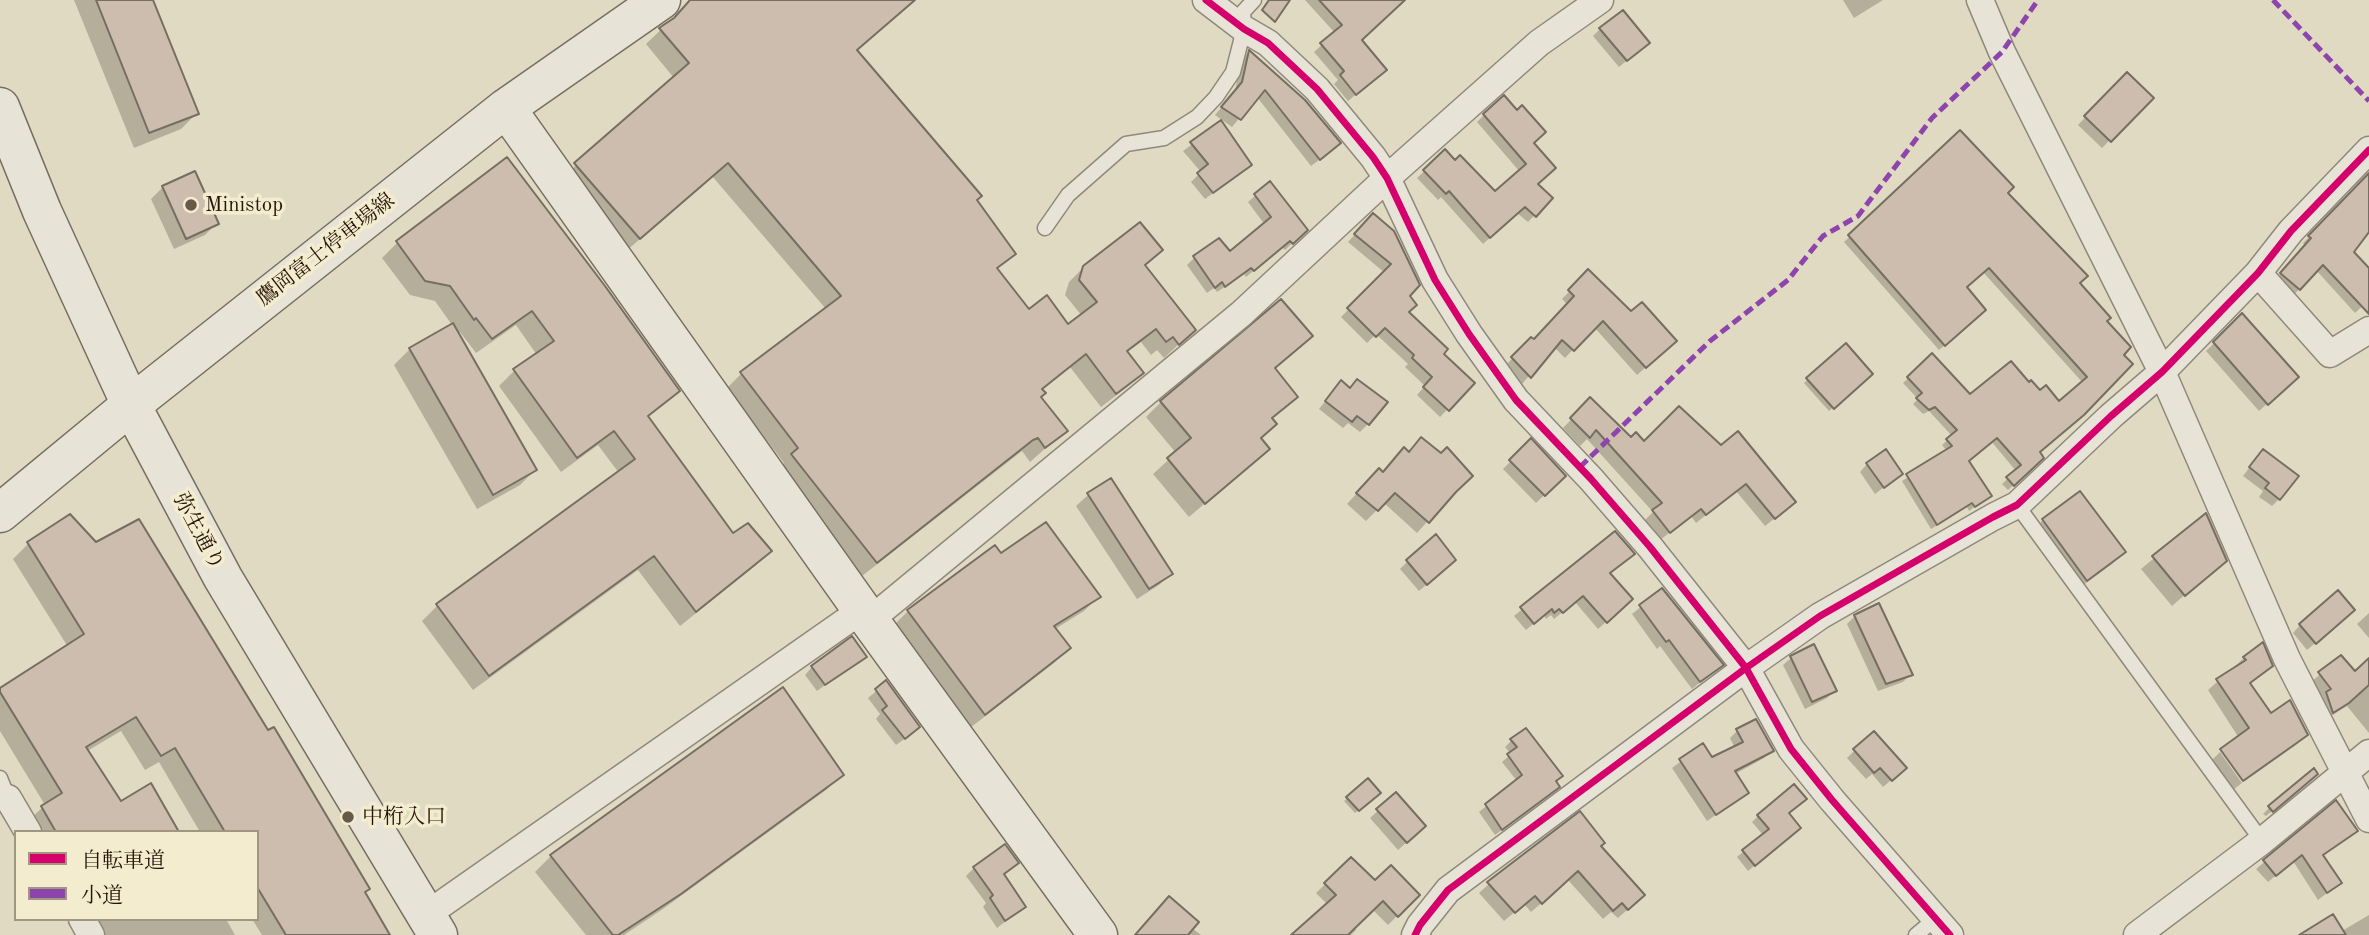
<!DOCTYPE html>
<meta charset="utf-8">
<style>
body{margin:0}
#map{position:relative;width:2369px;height:935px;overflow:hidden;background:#e1dac2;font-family:"Old Standard TT","Noto Serif JP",serif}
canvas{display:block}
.legend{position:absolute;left:14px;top:830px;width:245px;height:91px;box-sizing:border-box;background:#f4eccf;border:2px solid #a1967f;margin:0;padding:9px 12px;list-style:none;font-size:21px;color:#251508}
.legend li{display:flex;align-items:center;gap:14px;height:35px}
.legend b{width:35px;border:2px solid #a1967f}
</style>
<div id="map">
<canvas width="2369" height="935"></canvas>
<ul class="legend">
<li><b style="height:9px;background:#d6006c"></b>自転車道</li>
<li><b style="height:9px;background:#8e44ad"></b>小道</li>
</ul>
</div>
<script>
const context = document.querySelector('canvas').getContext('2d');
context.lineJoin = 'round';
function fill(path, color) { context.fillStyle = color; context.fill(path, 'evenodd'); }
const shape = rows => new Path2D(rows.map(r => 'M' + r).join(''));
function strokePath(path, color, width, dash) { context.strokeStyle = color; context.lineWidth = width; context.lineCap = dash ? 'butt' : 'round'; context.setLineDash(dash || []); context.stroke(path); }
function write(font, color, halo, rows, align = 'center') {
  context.font = font + ' "Old Standard TT","Noto Serif JP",serif'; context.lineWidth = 7; context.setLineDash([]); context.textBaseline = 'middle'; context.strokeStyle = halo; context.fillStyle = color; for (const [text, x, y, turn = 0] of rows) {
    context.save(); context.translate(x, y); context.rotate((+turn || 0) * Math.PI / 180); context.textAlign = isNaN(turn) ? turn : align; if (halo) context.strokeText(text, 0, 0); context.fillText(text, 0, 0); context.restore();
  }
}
fill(shape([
 [74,0,151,0,197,113,181,129,134,148],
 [692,0,909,0,911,2,896,16,856,51,975,200,1014,253,996,270,1028,311,1067,327,1082,316,1065,295,1069,282,1084,267,1161,250,1143,267,1194,330,1164,358,1157,350,1151,355,1141,342,1126,353,1141,373,1127,387,1101,407,1070,367,1041,391,1039,397,1065,431,1030,462,1022,451,862,576,777,470,784,463,727,388,741,374,826,309,712,176,625,252,561,179,674,78,646,44],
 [1305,0,1404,0,1360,40,1377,77,1348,101,1334,84,1338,80,1314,52,1335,33],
 [1843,0,1883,0,1854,18],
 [1600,29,1640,50,1619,67,1593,36],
 [1249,52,1331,151,1311,166,1257,97,1232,127,1215,115,1235,91,1241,60],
 [2127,74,2151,98,2102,148,2078,125],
 [1484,115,1532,143,1536,184,1551,198,1528,222,1517,213,1483,244,1441,197,1438,200,1417,178,1445,152,1494,194,1520,172,1477,122],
 [1221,123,1242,172,1205,199,1191,182,1201,172,1183,151],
 [1960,133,2078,283,2104,322,2129,347,2038,453,2042,458,2008,490,2002,484,2016,471,1991,441,1967,461,1984,500,1969,511,1967,507,1931,529,1902,481,1947,451,1942,445,1952,436,1929,411,1923,414,1913,404,1918,399,1903,383,1932,356,1970,397,2029,384,2059,403,2083,383,1983,272,1965,287,1979,315,1939,350,1844,242],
 [507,160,678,391,647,418,733,536,770,551,755,566,680,626,638,570,473,690,422,621,437,606,619,473,598,445,561,472,499,386,514,371,537,355,516,325,476,353,460,332,457,334,535,470,520,485,477,509,394,365,410,349,452,325,435,301,410,295,382,258,397,243],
 [2364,181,2369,185,2369,229,2351,252,2369,271,2369,300,2355,313,2316,270,2293,296,2275,280,2306,246,2303,243],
 [1270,183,1306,230,1285,250,1282,247,1246,277,1244,274,1217,292,1214,288,1207,293,1187,265,1194,258,1230,254,1265,225,1248,202],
 [163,187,217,223,205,235,174,249,151,199],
 [1373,215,1408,295,1407,313,1441,354,1472,383,1440,417,1417,395,1425,386,1405,367,1408,364,1376,334,1367,343,1341,317,1385,273,1348,242],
 [1588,272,1667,348,1637,375,1594,327,1565,358,1554,347,1522,384,1505,366,1531,339,1534,341,1568,305,1562,299],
 [2242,316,2289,384,2259,411,2206,351],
 [1845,345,1871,374,1829,411,1804,383],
 [1274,369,1296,397,1271,420,1260,439,1268,449,1189,517,1153,474,1176,453,1146,417,1161,402],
 [1334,390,1368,424,1360,432,1348,423,1343,428,1319,409],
 [1590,400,1631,439,1644,444,1679,408,1785,510,1765,526,1736,491,1696,523,1691,516,1660,540,1645,520,1653,512,1587,439,1580,446,1563,428],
 [1421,440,1451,495,1417,533,1384,503,1366,521,1347,504,1368,481,1382,473],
 [1531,441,1564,476,1536,503,1503,469],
 [2256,459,2279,499,2272,506,2259,497,2263,491,2243,476],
 [1867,464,1901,474,1875,494,1860,472],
 [1110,480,1170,574,1159,585,1137,599,1076,506,1088,495],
 [2080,493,2124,552,2112,564,2075,591,2031,532,2043,520],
 [2205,516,2215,568,2172,606,2141,569],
 [70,517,363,893,388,935,262,935,252,919,257,919,257,832,200,832,159,762,145,770,121,731,87,751,120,803,177,832,32,832,27,822,45,805,0,731,0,690,68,647,13,559,28,544],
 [1615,533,1633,554,1609,574,1623,607,1598,629,1575,602,1554,619,1551,615,1546,619,1544,615,1526,630,1514,616],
 [1000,556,1098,597,1084,611,1055,629,1068,648,1054,663,970,728,893,626,908,611],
 [1408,561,1446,568,1419,591,1400,569],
 [1662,590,1721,665,1692,689,1660,646,1657,649,1632,614],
 [2369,613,2369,638,2357,624],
 [1855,616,1911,674,1903,682,1878,691,1847,624],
 [2345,618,2307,650,2293,633,2300,625],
 [865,656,817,691,805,675,812,667],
 [2341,657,2355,673,2369,661,2369,733,2347,706,2325,720,2318,702,2323,697,2311,682],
 [1791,658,1835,690,1827,698,1805,709,1783,665],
 [2244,658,2271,666,2249,684,2270,716,2306,735,2296,745,2245,781,2223,749,2239,738,2208,690],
 [886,683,910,735,896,745,876,719,880,714,868,698],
 [783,689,841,775,826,790,663,909,624,935,586,935,535,872,551,856],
 [1738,730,1772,750,1764,758,1735,774,1747,793,1707,821,1672,768,1702,746,1712,760,1735,748,1730,738],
 [1512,740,1554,782,1552,793,1495,835,1479,812,1517,781,1502,762,1511,754,1505,747],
 [1854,751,1897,775,1883,787,1872,774,1866,779,1847,758],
 [2220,752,2242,783,2233,790,2212,760],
 [2313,771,2310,780,2266,816,2263,814,2269,808],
 [1368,781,1378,793,1355,813,1344,801],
 [1396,794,1417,833,1398,850,1370,818],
 [2336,803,2356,831,2322,856,2340,883,2318,900,2293,861,2268,882,2256,869],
 [1787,814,1793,834,1748,871,1737,857,1763,835,1752,822,1758,816],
 [1599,846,1634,904,1618,918,1611,912,1603,919,1568,880,1531,912,1524,904,1504,921,1479,893,1489,884],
 [1351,859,1375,883,1418,895,1388,925,1372,909,1354,927,1356,930,1351,935,1295,935,1328,905,1316,893],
 [1017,863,1003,875,1024,907,997,928,983,907,986,903,966,876,974,868],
 [2369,915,2369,935,2304,935,2342,931],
 [75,919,226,919,235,935,85,935],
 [1192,928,1201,935,1136,935]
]), '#0003');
const building = shape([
 [96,0,153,0,199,114,149,133,96,0],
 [690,0,915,0,857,50,982,196,977,200,1016,254,997,268,1029,309,1047,295,1068,324,1097,302,1079,280,1083,266,1140,222,1163,250,1145,265,1196,330,1179,345,1173,337,1166,342,1156,329,1127,351,1144,373,1116,394,1086,354,1042,389,1046,393,1041,397,1068,431,1045,448,1038,438,1033,440,877,563,791,454,798,448,740,372,841,296,728,163,640,239,574,163,689,63,659,28,674,18,690,0],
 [1269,0,1290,0,1275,22,1262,10,1269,0],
 [1319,0,1405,0,1362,40,1387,70,1356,95,1340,75,1344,71,1320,43,1342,25,1319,0],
 [1623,10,1650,43,1627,61,1599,28,1623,10],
 [1249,50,1305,100,1341,143,1320,160,1265,90,1241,120,1221,107,1242,82,1249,50],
 [2127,72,2154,98,2111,142,2084,116,2127,72],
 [1504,95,1517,110,1522,105,1546,132,1534,143,1556,168,1538,184,1553,198,1536,217,1525,207,1490,238,1449,191,1446,194,1423,170,1445,149,1455,160,1460,155,1495,191,1526,164,1483,114,1504,95],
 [1221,120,1252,165,1213,193,1197,173,1208,164,1190,142,1221,120],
 [1960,130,2014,187,2008,193,2088,276,2080,283,2111,318,2107,321,2131,347,2124,355,2133,364,2084,415,2040,452,2044,458,2014,486,2006,477,2021,465,1997,438,1969,461,1992,496,1975,507,1972,503,1937,525,1906,474,1952,446,1946,439,1957,430,1935,407,1929,410,1916,398,1922,393,1907,377,1932,353,1970,394,2011,361,2029,382,2031,380,2040,390,2046,385,2059,401,2087,377,1989,268,1967,287,1986,310,1945,346,1848,235,1960,130],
 [507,157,605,286,680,391,648,416,733,533,748,523,772,551,696,612,654,556,489,676,436,604,635,459,614,431,577,458,513,369,554,341,532,311,492,339,476,318,474,320,450,286,425,281,396,241,507,157],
 [195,171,219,224,186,239,162,186,195,171],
 [2369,173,2369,232,2354,252,2369,268,2369,314,2323,265,2300,290,2280,273,2311,238,2308,236,2369,173],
 [1270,181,1308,230,1293,244,1290,241,1254,271,1251,268,1225,287,1222,282,1215,288,1193,256,1219,238,1230,251,1271,217,1254,194,1270,181],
 [1373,213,1394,231,1420,285,1410,296,1417,305,1409,312,1448,349,1444,354,1475,383,1449,411,1423,387,1432,377,1412,358,1414,355,1385,328,1376,337,1347,308,1391,264,1354,234,1373,213],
 [1588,269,1631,311,1642,302,1677,341,1646,368,1603,321,1574,351,1562,340,1531,378,1511,357,1531,337,1534,339,1574,296,1568,290,1588,269],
 [1281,299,1313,336,1275,368,1298,397,1272,418,1277,424,1261,438,1270,449,1205,504,1167,458,1191,438,1160,401,1281,299],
 [2242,313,2299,377,2268,405,2213,342,2242,313],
 [453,323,537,470,493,495,409,348,453,323],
 [1846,343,1873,374,1834,409,1806,378,1846,343],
 [1357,379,1388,402,1369,425,1357,416,1352,422,1325,401,1341,380,1350,388,1357,379],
 [1590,397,1631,437,1636,432,1644,441,1679,406,1721,445,1738,431,1796,502,1775,519,1746,484,1706,515,1701,509,1670,533,1652,510,1662,503,1596,430,1590,438,1570,418,1590,397],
 [1421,437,1441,453,1447,447,1473,476,1456,492,1429,523,1395,493,1378,511,1356,493,1379,468,1383,472,1404,447,1409,452,1421,437],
 [1531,438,1566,476,1545,496,1509,460,1531,438],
 [1886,449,1903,474,1884,488,1866,463,1886,449],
 [2263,449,2299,476,2280,500,2265,488,2269,483,2249,467,2263,449],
 [1111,478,1173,574,1149,589,1087,493,1111,478],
 [2080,491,2126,552,2087,581,2042,519,2080,491],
 [2206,513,2227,561,2185,596,2152,556,2206,513],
 [70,514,96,542,139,519,268,730,274,727,370,889,365,892,390,935,286,935,257,887,257,832,225,832,175,748,161,756,136,717,86,747,121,801,151,783,179,832,56,832,41,806,62,793,0,692,0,688,84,634,27,542,70,514],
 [1046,522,1101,597,1054,626,1071,648,985,715,907,610,995,545,1001,553,1046,522],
 [1615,531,1635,554,1610,573,1633,599,1607,623,1583,596,1563,613,1559,609,1554,613,1552,609,1534,624,1520,607,1615,531],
 [1436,534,1456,560,1427,585,1406,560,1436,534],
 [1662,588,1724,665,1700,682,1669,640,1666,642,1639,605,1662,588],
 [2338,590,2355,610,2316,644,2299,624,2338,590],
 [1879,603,1913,675,1886,684,1854,615,1879,603],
 [852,636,867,657,825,685,811,666,852,636],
 [2263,642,2273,666,2250,683,2271,713,2290,700,2308,735,2243,781,2220,749,2249,728,2216,679,2246,660,2243,657,2263,642],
 [1814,644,1837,691,1812,702,1790,656,1814,644],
 [2341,655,2355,671,2369,658,2369,685,2349,703,2333,713,2326,692,2331,689,2318,672,2341,655],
 [886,680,920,727,905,739,882,710,887,706,875,689,886,680],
 [783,687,844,775,681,894,618,935,613,935,550,855,783,687],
 [1756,719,1774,751,1735,771,1749,793,1716,815,1679,759,1703,743,1712,757,1743,742,1736,729,1756,719],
 [1526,728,1563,776,1556,781,1560,787,1502,830,1485,804,1522,775,1507,754,1517,747,1510,739,1526,728],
 [1874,731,1907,768,1892,781,1880,768,1874,773,1853,749,1874,731],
 [2314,768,2318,774,2273,812,2268,806,2314,768],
 [1368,778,1381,793,1359,811,1346,797,1368,778],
 [1794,784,1807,799,1789,813,1801,828,1755,866,1742,850,1769,829,1757,815,1794,784],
 [1396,792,1426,826,1407,843,1376,809,1396,792],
 [2336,800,2358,831,2323,855,2342,883,2327,893,2302,855,2276,876,2263,860,2336,800],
 [1580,811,1605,843,1601,846,1645,895,1628,910,1622,903,1613,911,1578,871,1542,904,1535,896,1515,913,1487,882,1580,811],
 [1005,844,1019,863,1004,874,1026,907,1005,921,990,898,993,895,973,867,1005,844],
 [1351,857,1375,880,1391,865,1420,895,1398,917,1383,901,1348,935,1291,935,1336,895,1324,883,1351,857],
 [1169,896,1199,922,1188,935,1135,935,1169,896],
 [2333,914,2346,935,2299,935,2333,914]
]);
fill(building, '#ccbdae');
strokePath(building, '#756e61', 2);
const lane = shape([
 [1045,228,1068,195,1126,144,1164,138,1197,117,1216,97,1233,72,1244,29,1243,12,1254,0],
 [2017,505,2262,841],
 [0,778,8,798],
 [1916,935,1935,919]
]);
const street = shape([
 [1206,0,1244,29,1268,43,1317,89,1373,157,1387,178,1435,280,1469,334,1516,400,1591,479,1650,547,1746,668,1448,890,1420,925,1415,935],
 [1980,0,2002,52,2162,372,2287,659,2369,819],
 [2258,273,2330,354,2369,330],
 [870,620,1241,314,1387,178,1539,43,1600,0],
 [8,798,28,832],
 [426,915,862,610],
 [82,919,91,935],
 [1950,935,1832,800,1791,749,1746,668,1820,616,1993,517,2017,505,2111,416,2162,372,2258,273,2291,231,2369,150],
 [2137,935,2262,841,2369,753]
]);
const secondary = shape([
 [0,107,42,211,131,405,223,578,438,935],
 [506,108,862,610,1098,935],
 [0,513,131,405,506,108,661,0]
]);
strokePath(lane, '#8e897a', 17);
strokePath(street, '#8e897a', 29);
strokePath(secondary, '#756e61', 41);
strokePath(lane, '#e7e3d7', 14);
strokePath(street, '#e7e3d7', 26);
strokePath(secondary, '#e7e3d7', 38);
strokePath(shape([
 [2273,0,2369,101],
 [1580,467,1710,341,1788,280,1823,236,1858,216,1932,118,2002,52,2038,0]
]), '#8e44ad', 5, [10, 5]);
strokePath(shape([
 [1206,0,1244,29,1268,43,1317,89,1373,157,1387,178,1435,280,1469,334,1516,400,1591,479,1650,547,1746,668,1448,890,1420,925,1415,935],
 [1950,935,1832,800,1791,749,1746,668,1820,616,1993,517,2017,505,2111,416,2162,372,2258,273,2291,231,2369,150]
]), '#d6006c', 7);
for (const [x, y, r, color] of [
 [191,205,7,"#675a49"],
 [348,817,7,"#675a49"]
]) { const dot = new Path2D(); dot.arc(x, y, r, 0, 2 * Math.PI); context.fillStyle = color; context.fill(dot); strokePath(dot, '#f4eccf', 2.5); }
write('21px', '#251508', '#f4eccf', [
 ["Ministop",205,205],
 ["中桁入口",362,817]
], 'left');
write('21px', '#251508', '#f4eccf', [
 ["鷹岡富士停車場線",326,250,-38],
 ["弥生通り",198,532,62]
]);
</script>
